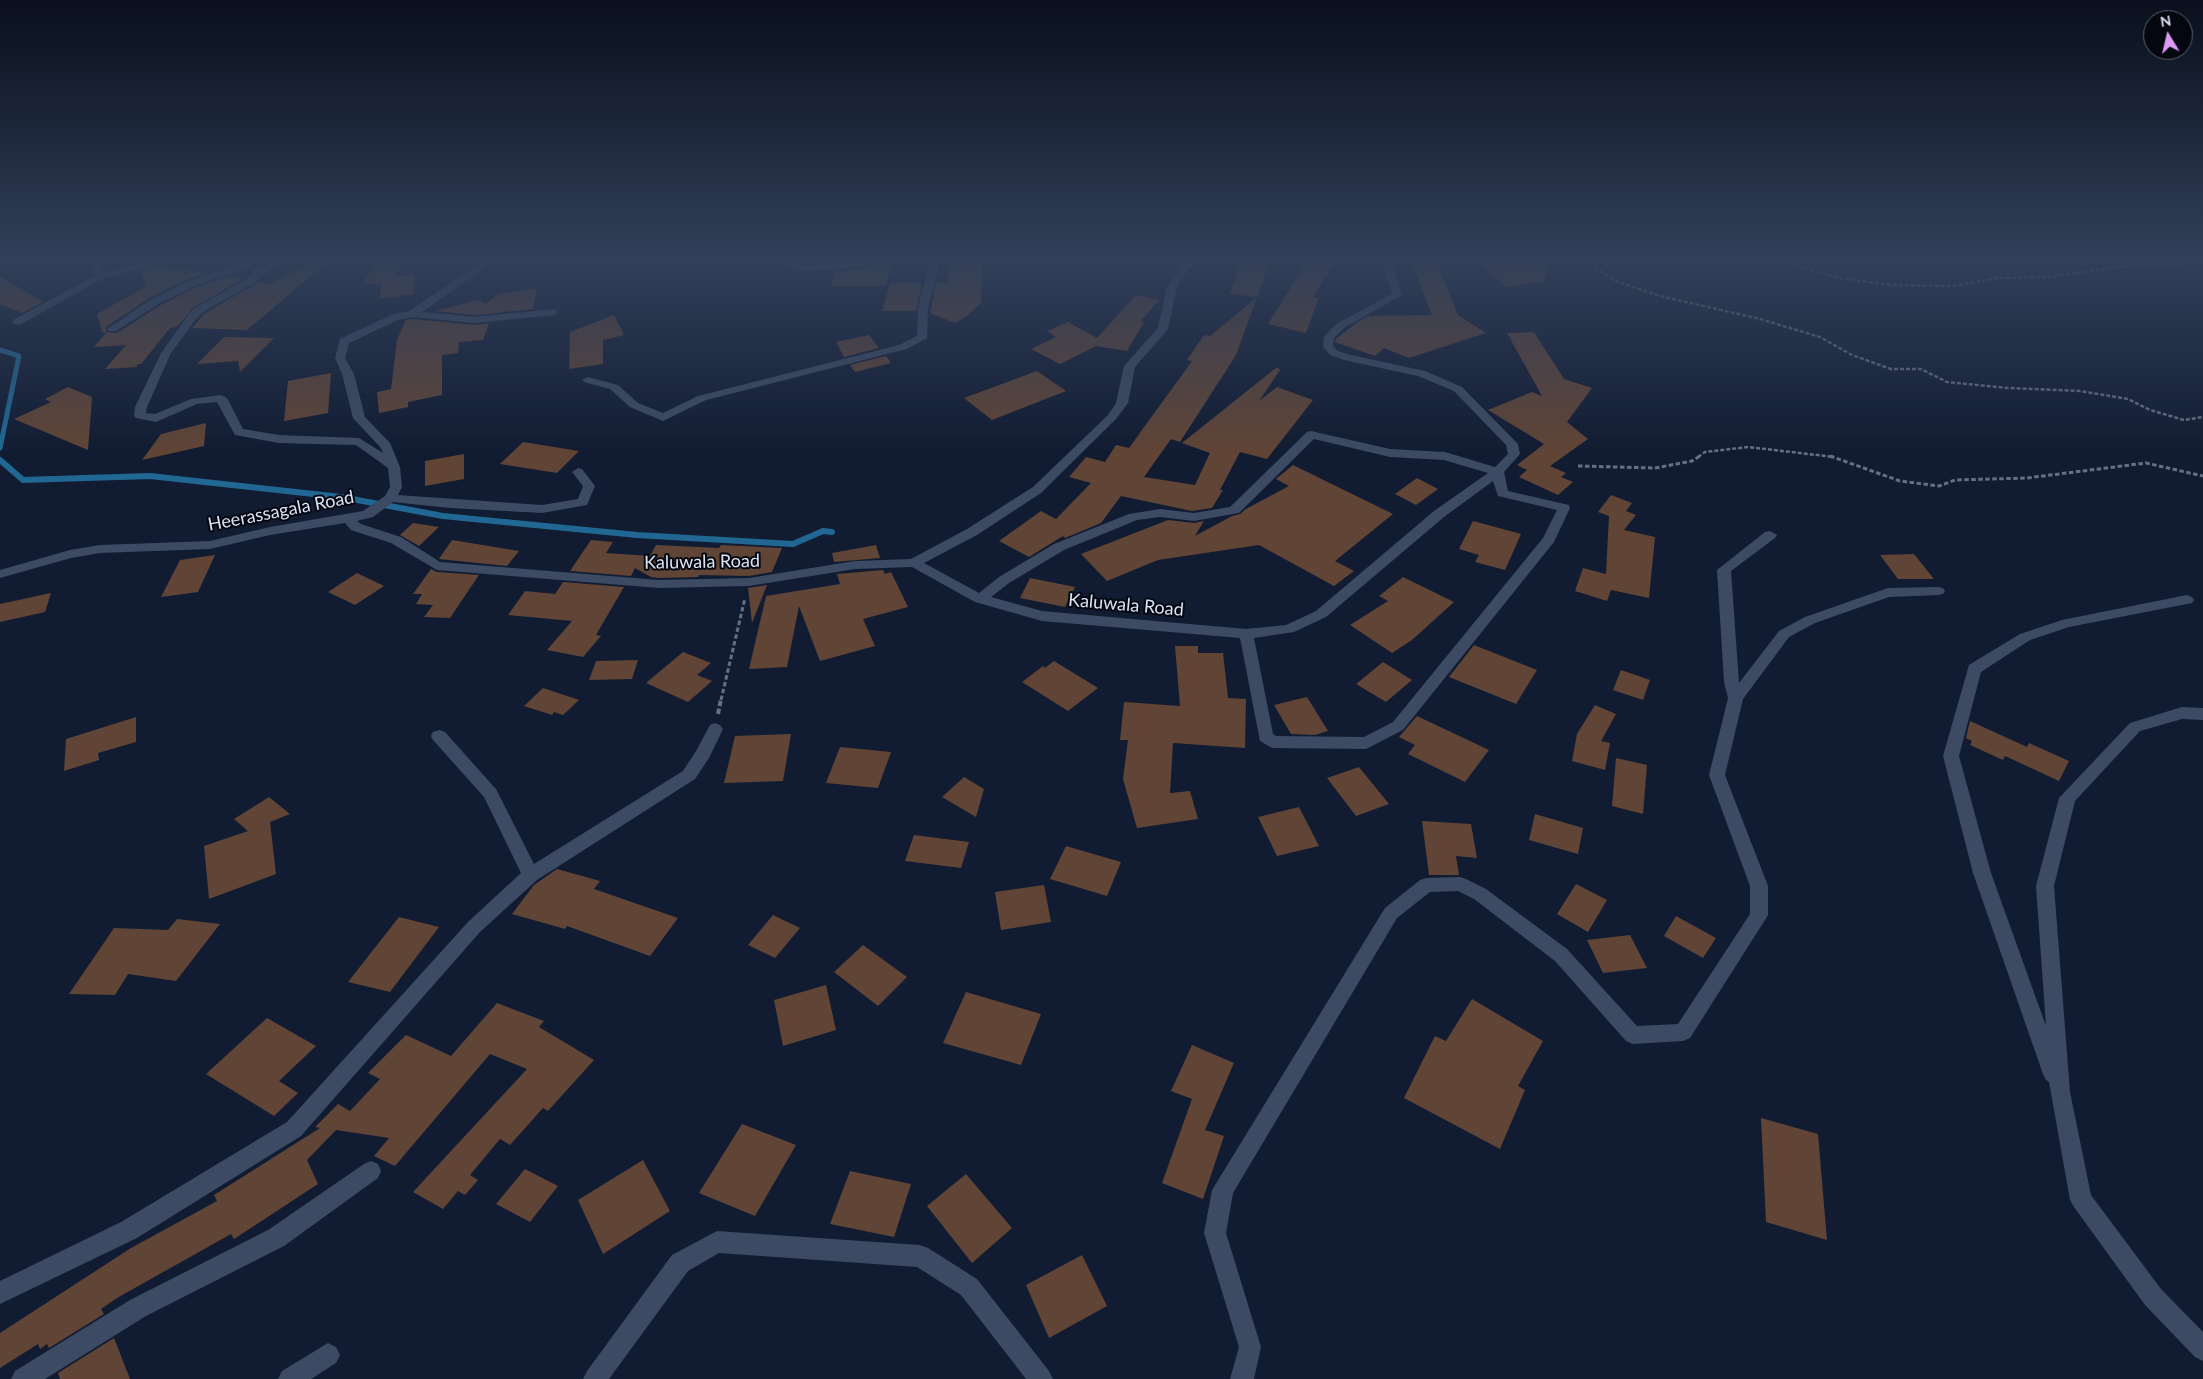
<!DOCTYPE html>
<style>
body{margin:0}
#map{position:relative;width:2203px;height:1379px;overflow:hidden;background:#111c32;font-family:Lato,sans-serif}
canvas{display:block}
.north{position:absolute;left:2143px;top:10px;width:50px;height:50px;box-sizing:border-box;background:#040710;border:1px solid #5a5f6b;border-radius:50%;rotate:351deg;font-size:14px;font-weight:700;line-height:20px;text-align:center;color:#dbe3f3}
.north::after{content:'';display:block;margin:auto;width:18px;height:22px;background:#dd99f3;clip-path:polygon(50% 0,100% 100%,50% 72%,0 100%)}
</style>
<div id="map">
<canvas width="2203" height="1379"></canvas>
<div class="north">N</div>
</div>
<script>
const context = document.querySelector('canvas').getContext('2d');
context.lineJoin = 'round';
const shape = rows => new Path2D(rows.map(r => 'M' + r).join(''));
function strokePath(path, color, width, dash) { context.strokeStyle = color; context.lineWidth = width; context.lineCap = dash ? 'butt' : 'round'; context.setLineDash(dash || []); context.stroke(path); }
function fill(path, color) { context.fillStyle = color; context.fill(path, 'evenodd'); }
function write(font, color, halo, rows, align = 'center') {
  context.font = font + ' Lato,sans-serif'; context.lineWidth = 4; context.setLineDash([]); context.textBaseline = 'middle'; context.strokeStyle = halo; context.fillStyle = color; for (const [text, x, y, turn = 0] of rows) {
    context.save(); context.translate(x, y); context.rotate((+turn || 0) * Math.PI / 180); context.textAlign = isNaN(turn) ? turn : align; if (halo) context.strokeText(text, 0, 0); context.fillText(text, 0, 0); context.restore();
  }
}
strokePath(shape([
 [0,350,19,356,0,448]
]), '#206893', 5);
strokePath(shape([
 [0,460,23,480,150,476,341,497,443,516,637,535,793,544,823,531,832,532]
]), '#206893', 6);
fill(shape([
 [316,261,324,261,326,263,247,330,192,328,204,314,259,282,269,284],
 [377,261,403,261,394,277,415,274,414,294,380,299,381,284,363,283],
 [952,261,982,261,981,303,967,316,955,323,930,313,936,283,948,283,947,276],
 [1241,261,1270,261,1236,355,1180,442,1171,439,1144,477,1195,485,1210,453,1182,443,1277,367,1280,370,1259,401,1277,387,1313,400,1267,459,1240,452,1220,490,1223,490,1212,508,1192,511,1121,496,1101,523,1065,538,1063,536,1029,557,999,541,1041,511,1056,519,1091,483,1069,477,1086,457,1105,462,1116,445,1129,448,1192,361,1187,360,1204,335,1210,336,1257,297,1230,294],
 [1307,261,1334,261,1313,298,1319,298,1306,333,1268,324],
 [1411,261,1436,261,1458,315,1486,333,1409,358,1384,348,1375,356,1335,342,1336,339,1355,324,1368,316,1432,315],
 [1477,261,1531,261,1550,264,1544,281,1506,287],
 [874,264,891,264,886,286,831,286,836,271,870,268],
 [155,266,209,272,185,280,151,297,106,327,106,332,117,333,161,305,195,288,230,276,243,279,194,307,177,327,170,328,141,364,137,364,137,367,105,369,126,345,94,347,106,333,102,332,97,314,147,286,140,271],
 [0,276,43,302,22,313,0,304],
 [890,283,922,283,916,311,882,311],
 [537,288,533,309,475,315,435,311,478,300,486,304,498,294],
 [1136,295,1159,300,1140,322,1144,322,1127,351,1096,346,1060,364,1031,349,1056,337,1047,331,1068,322,1097,338],
 [614,315,624,335,603,340,603,364,569,369,570,332],
 [412,319,475,325,489,323,483,340,459,342,458,353,442,355,442,395,408,402,408,407,379,413,377,392,391,389,397,340,406,320],
 [1534,332,1564,379,1592,388,1567,422,1588,439,1550,466,1566,473,1561,477,1573,482,1558,495,1519,477,1527,470,1517,465,1544,444,1488,410,1532,392,1542,396,1507,333],
 [869,335,879,348,844,357,836,342],
 [224,337,274,338,240,372,238,361,197,364],
 [886,356,891,363,855,372,850,365],
 [1037,371,1066,391,992,420,964,398],
 [331,373,328,413,284,421,288,381],
 [68,387,92,397,88,450,14,419,51,402,45,399],
 [206,423,204,446,142,460,161,434],
 [523,442,579,451,557,473,500,464],
 [464,454,464,479,425,486,425,461],
 [1293,465,1393,514,1335,561,1354,571,1334,586,1259,545,1158,560,1107,581,1081,554,1168,520,1194,523,1204,521,1195,536,1232,516,1240,514,1246,509,1289,486,1276,479],
 [1417,478,1438,489,1416,505,1395,494],
 [1611,495,1632,503,1626,511,1636,515,1624,530,1655,537,1649,598,1611,590,1607,601,1575,591,1583,568,1606,574,1609,516,1598,512],
 [1473,521,1521,534,1505,570,1475,562,1479,555,1459,549],
 [413,523,439,527,419,546,400,535],
 [452,540,519,551,507,566,439,559],
 [591,540,613,542,606,553,650,556,656,545,719,548,721,545,782,548,772,572,749,576,699,575,698,577,659,578,651,577,635,568,631,576,570,571],
 [876,545,880,558,834,562,832,553],
 [1914,554,1934,579,1898,579,1880,555],
 [215,555,198,592,161,597,180,560],
 [431,569,437,572,479,575,450,618,424,617,433,605,416,604,422,594,413,594],
 [883,570,885,574,891,572,908,607,863,619,875,646,820,661,799,606,787,667,749,669,766,596,840,584,837,574],
 [357,573,384,586,355,605,328,592],
 [1403,577,1454,602,1412,640,1392,653,1350,625,1388,601,1379,596],
 [1030,578,1075,587,1065,607,1020,598],
 [563,582,624,587,596,635,601,636,583,657,547,650,572,621,508,615,525,591,555,594],
 [767,585,752,623,748,588],
 [51,593,45,612,0,622,0,604],
 [1474,645,1537,670,1516,704,1449,677],
 [1175,646,1198,646,1198,653,1223,653,1228,698,1246,699,1245,748,1173,743,1170,793,1190,791,1198,819,1137,828,1123,779,1128,740,1120,740,1124,702,1180,706],
 [683,652,711,663,697,675,712,681,688,702,646,683],
 [638,660,632,679,589,680,596,661],
 [1054,661,1098,688,1068,711,1022,682,1043,666,1045,668],
 [1383,662,1412,680,1386,702,1356,684],
 [1621,670,1650,680,1643,700,1613,690],
 [543,688,579,700,563,715,554,712,552,715,524,706],
 [1307,697,1328,731,1315,735,1291,734,1274,705],
 [1595,705,1616,714,1601,741,1610,743,1605,770,1572,761,1577,734],
 [1417,716,1489,750,1465,782,1408,754,1415,745,1399,737],
 [136,717,136,742,98,753,99,760,64,771,66,739],
 [1970,721,2027,747,2029,743,2069,761,2059,781,2005,756,2003,760,1970,745,1972,741,1966,738],
 [791,734,783,781,724,783,735,736],
 [840,747,891,752,878,788,826,783],
 [1616,758,1647,765,1643,814,1612,806],
 [1359,767,1389,804,1356,816,1327,778],
 [964,777,984,789,976,817,942,797],
 [269,797,290,814,270,822,276,874,209,899,204,846,248,831,234,819],
 [1299,807,1319,846,1277,856,1258,817],
 [1535,814,1583,828,1578,854,1529,840],
 [1422,821,1471,824,1477,858,1456,856,1459,875,1429,875],
 [914,835,969,842,961,868,905,861],
 [1066,846,1121,862,1107,896,1050,879],
 [557,869,600,881,594,889,678,918,650,956,567,926,565,929,512,914,534,885],
 [1576,884,1607,900,1588,932,1557,914],
 [1044,885,1051,922,1001,930,995,892],
 [773,915,800,928,775,958,748,945],
 [1676,916,1716,938,1703,958,1664,936],
 [399,917,439,927,390,992,348,982],
 [177,919,220,924,176,981,128,974,115,995,69,994,114,928,168,930],
 [1630,935,1647,968,1603,973,1587,940],
 [863,945,907,977,878,1006,834,972],
 [826,985,836,1030,783,1046,774,1000],
 [966,992,1041,1014,1021,1065,943,1043],
 [1472,999,1543,1041,1518,1086,1525,1090,1500,1149,1404,1098,1435,1036,1446,1041],
 [497,1003,544,1021,539,1027,594,1060,548,1111,543,1108,510,1145,500,1139,470,1175,478,1180,465,1195,458,1191,443,1209,413,1192,527,1069,490,1054,395,1166,374,1156,389,1138,336,1130,307,1160,318,1184,234,1239,231,1234,117,1298,101,1309,104,1314,49,1348,47,1344,40,1349,38,1344,0,1368,0,1333,131,1248,217,1201,214,1195,320,1128,315,1127,338,1104,350,1111,380,1079,368,1073,406,1035,451,1056],
 [267,1018,316,1046,279,1081,298,1093,274,1116,206,1074],
 [1192,1045,1234,1063,1205,1130,1224,1136,1203,1199,1162,1183,1192,1099,1171,1091],
 [1761,1118,1818,1134,1827,1240,1766,1222],
 [742,1124,796,1145,755,1216,699,1193],
 [643,1160,670,1211,603,1254,578,1200],
 [525,1169,558,1186,530,1222,496,1204],
 [850,1171,911,1184,894,1237,830,1224],
 [966,1174,1012,1228,972,1263,927,1206],
 [1082,1255,1107,1306,1049,1338,1026,1285],
 [114,1338,130,1379,60,1379,58,1373]
]), '#604435');
strokePath(shape([
 [1594,261,1596,268,1616,281,1660,296,1760,319,1820,337,1852,355,1891,369,1921,369,1947,382,2008,388,2080,391,2128,399,2150,410,2184,420,2203,417],
 [1788,261,1801,267,1839,278,1893,285,1954,286,1997,278,2049,277,2139,264,2203,263],
 [1698,457,1705,452,1748,447,1834,457]
]), '#667083', 2.5, [4, 2]);
strokePath(shape([
 [1830,456,1900,481,1939,486,1955,480,2027,478,2146,463,2203,476],
 [1578,466,1655,468,1692,461,1700,456],
 [721,700,745,598]
]), '#667083', 3, [4.5, 2.5]);
strokePath(shape([
 [718,714,721,699]
]), '#667083', 4, [5.5, 2.5]);
fill(shape([
 [90,261,100,261,104,272,147,262,152,265,150,267,104,278,21,324,13,324,13,320,96,275,90,261],
 [247,261,259,261,245,269,194,286,160,303,116,331,108,331,107,329,152,299,186,282,247,261],
 [272,261,284,261,263,274,256,282,203,312,196,319,171,353,147,407,146,413,155,414,191,399,221,395,227,398,243,429,279,435,359,438,383,453,380,447,353,418,342,374,335,358,340,339,391,315,409,311,484,261,495,261,422,312,475,317,554,309,559,312,554,315,475,323,412,317,398,320,349,343,345,358,354,374,365,417,390,443,400,467,402,487,398,495,542,505,578,499,583,486,572,472,578,468,582,469,595,486,587,505,542,513,450,508,393,502,373,517,357,521,361,524,401,537,440,562,659,580,749,578,855,561,911,559,967,529,1033,487,1108,415,1116,403,1124,366,1158,328,1167,286,1185,261,1195,261,1177,286,1168,329,1135,367,1128,403,1116,419,1041,493,977,535,924,563,979,593,999,577,1054,544,1129,514,1160,509,1194,513,1230,507,1307,432,1311,431,1390,449,1445,452,1495,467,1508,454,1506,445,1454,391,1418,376,1344,360,1330,355,1323,347,1324,337,1336,324,1392,294,1381,261,1391,261,1402,295,1344,328,1334,338,1333,346,1338,351,1351,355,1425,371,1462,387,1518,444,1520,454,1504,472,1508,491,1569,505,1570,508,1554,542,1403,730,1366,749,1272,748,1260,741,1240,638,1042,621,975,602,912,567,855,569,749,586,659,588,437,570,391,543,351,530,345,523,270,535,210,549,100,553,71,558,0,578,0,570,70,550,100,545,210,541,270,527,363,511,385,496,390,487,388,468,356,445,279,443,235,435,217,402,197,404,156,422,136,418,134,416,135,407,161,353,188,315,195,308,248,278,255,270,272,261],
 [1314,439,1390,457,1444,460,1488,473,1434,511,1316,611,1286,625,1246,629,1042,611,991,597,1009,583,1064,550,1137,520,1160,517,1194,521,1239,513,1314,439],
 [1493,481,1498,496,1557,510,1543,538,1393,722,1364,737,1276,736,1273,734,1254,638,1294,632,1326,617,1444,517,1493,481],
 [781,261,793,261,802,265,876,261,871,264,833,270,800,271,781,261],
 [930,261,940,261,928,307,927,338,907,349,706,400,663,421,630,407,610,389,584,382,582,380,588,377,618,385,638,403,663,413,698,396,899,345,917,336,918,307,930,261],
 [1770,531,1777,535,1775,538,1731,571,1739,683,1779,631,1805,617,1888,588,1938,587,1943,588,1945,591,1943,594,1938,595,1889,597,1815,623,1789,637,1743,699,1725,775,1768,886,1768,915,1765,920,1690,1038,1683,1041,1633,1044,1626,1041,1555,961,1474,899,1458,891,1430,892,1397,918,1233,1193,1226,1233,1261,1347,1254,1379,1230,1379,1239,1347,1204,1233,1212,1190,1385,908,1420,880,1426,878,1460,877,1466,879,1486,889,1567,949,1637,1026,1678,1024,1750,914,1750,886,1709,775,1728,698,1724,682,1717,570,1765,532,1770,531],
 [2187,595,2192,597,2194,600,2192,603,2069,627,2030,640,1981,672,1959,756,1991,873,2046,1026,2036,886,2059,798,2130,723,2182,707,2203,708,2203,720,2182,719,2140,731,2075,801,2054,886,2070,1092,2091,1195,2161,1289,2203,1332,2203,1361,2195,1357,2145,1305,2074,1207,2070,1200,2049,1082,2046,1080,2043,1074,1973,873,1943,756,1969,665,2020,634,2062,620,2187,595],
 [715,723,720,725,723,729,709,758,695,779,537,880,480,932,301,1136,137,1238,0,1304,0,1281,121,1222,287,1122,468,922,521,873,484,797,433,740,431,736,433,732,439,730,445,732,496,789,534,864,683,771,696,751,710,725,715,723],
 [371,1161,378,1164,381,1171,378,1178,284,1246,146,1316,45,1379,11,1379,15,1371,130,1300,268,1230,364,1164,371,1161],
 [717,1231,920,1245,928,1248,977,1279,1049,1371,1053,1379,1026,1379,961,1295,917,1267,719,1253,688,1271,609,1379,583,1379,587,1371,672,1255,717,1231],
 [328,1343,336,1347,340,1355,336,1363,311,1379,278,1379,282,1371,328,1343]
]), '#3c4a63');
const sky = context.createLinearGradient(0, 0, 0, 454);
sky.addColorStop(0, '#090f1c');
sky.addColorStop(0.57, '#32405a');
sky.addColorStop(1, '#32405a00');
context.fillStyle = sky;
context.fillRect(0, 0, 2203, 454);
write('18px', '#dbe3f3', '#040710', [
 ["Heerassagala Road",281,511,-11],
 ["Kaluwala Road",702,562,-1],
 ["Kaluwala Road",1126,605,5]
]);
</script>
